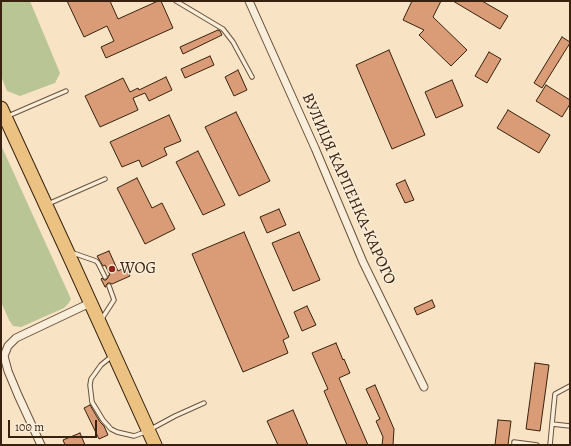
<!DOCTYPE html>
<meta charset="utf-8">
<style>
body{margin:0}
#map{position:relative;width:571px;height:446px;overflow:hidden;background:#f8e4c4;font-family:Alegreya,serif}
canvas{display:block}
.frame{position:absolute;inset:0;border:2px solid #38220f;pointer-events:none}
.scale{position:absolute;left:8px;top:420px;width:89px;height:18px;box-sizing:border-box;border:2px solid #38220f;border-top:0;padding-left:5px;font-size:12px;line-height:14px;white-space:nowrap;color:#38220f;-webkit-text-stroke:3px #faedd9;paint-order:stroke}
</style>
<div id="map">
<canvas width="571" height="446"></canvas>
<div class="frame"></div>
<div class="scale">100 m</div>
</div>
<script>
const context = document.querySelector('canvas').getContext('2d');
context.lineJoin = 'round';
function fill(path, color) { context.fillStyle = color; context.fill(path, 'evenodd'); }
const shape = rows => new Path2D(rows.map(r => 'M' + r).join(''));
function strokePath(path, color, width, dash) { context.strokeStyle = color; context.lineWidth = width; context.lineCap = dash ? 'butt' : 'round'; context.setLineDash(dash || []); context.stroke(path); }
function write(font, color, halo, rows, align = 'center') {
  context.font = font + ' Alegreya,serif'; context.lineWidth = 3; context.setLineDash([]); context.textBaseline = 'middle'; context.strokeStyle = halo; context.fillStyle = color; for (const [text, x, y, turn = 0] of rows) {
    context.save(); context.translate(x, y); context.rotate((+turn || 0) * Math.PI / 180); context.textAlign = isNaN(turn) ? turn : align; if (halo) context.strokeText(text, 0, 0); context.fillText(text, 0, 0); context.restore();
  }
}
fill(shape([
 [1,1,30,1,60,73,55,83,20,96,7,91,1,76],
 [1,145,71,299,68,304,64,308,21,327,13,326,9,320,1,302]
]), '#bac596');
const building = shape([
 [67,1,110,1,118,19,158,1,161,1,173,28,106,58,101,47,114,41,107,26,84,37,67,1],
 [412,1,441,1,433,17,467,50,451,66,419,35,424,30,403,20,412,1],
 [453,1,482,1,508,16,500,29,453,1],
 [218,30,220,31,222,35,183,54,180,47,218,30],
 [562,37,570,42,570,43,542,88,534,83,562,37],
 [389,50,425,135,392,149,356,65,389,50],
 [489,52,501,59,487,83,475,76,489,52],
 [210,56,214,65,185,78,181,69,210,56],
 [238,70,247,90,234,96,225,77,238,70],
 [166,77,172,90,149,101,145,93,133,98,138,110,100,127,85,96,123,78,130,92,138,88,139,90,166,77],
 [452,80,463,106,436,118,425,92,452,80],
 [546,85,570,100,570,104,562,117,536,101,546,85],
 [508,110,550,135,539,153,497,128,508,110],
 [236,112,270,181,239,196,205,127,236,112],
 [169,115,181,141,164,148,167,155,142,167,139,160,122,167,110,142,169,115],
 [198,151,225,205,203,215,176,162,198,151],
 [137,178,152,208,162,203,175,229,145,244,117,188,137,178],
 [405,180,414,200,405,203,396,184,405,180],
 [279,209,286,225,267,233,260,217,279,209],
 [244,232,289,337,283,340,288,353,243,372,192,254,244,232],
 [299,232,320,280,293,291,272,243,299,232],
 [109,251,118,271,126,267,130,276,112,284,110,283,108,283,106,285,106,287,105,287,101,279,102,278,104,280,106,280,108,278,108,276,110,275,105,265,103,266,97,256,109,251],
 [432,300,435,307,417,315,414,308,432,300],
 [307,306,316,325,302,331,294,312,307,306],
 [336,343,343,360,344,359,350,373,339,378,368,445,347,445,324,391,328,389,312,353,336,343],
 [535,363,549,365,540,431,526,429,535,363],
 [375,385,394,429,393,445,382,445,383,437,376,421,380,419,366,389,375,385],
 [90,405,100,422,104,426,108,435,99,439,84,408,90,405],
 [293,410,308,445,278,445,267,421,293,410],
 [498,420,511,421,508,445,495,445,498,420],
 [80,433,85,445,65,445,63,440,80,433]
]);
fill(building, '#da9b77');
strokePath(building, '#38220f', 1);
const lane = shape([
 [176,1,223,29,233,42,252,77],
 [8,116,66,91],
 [48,204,105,179],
 [73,253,96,261,98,263,105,277],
 [101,320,114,300,109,286],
 [112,356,101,365,91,379,90,385,92,402,103,420,111,429,117,432,134,436,145,432],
 [552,424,555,394,570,386],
 [151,429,175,416,204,403],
 [514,445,514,442,537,445],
 [550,445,552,424,570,426]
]);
const street = shape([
 [249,1,315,148,363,262,424,387],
 [41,445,18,395,8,371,4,356,8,346,16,338,90,303]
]);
const highway = shape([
 [1,108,67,251,155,445]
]);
strokePath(lane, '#68523c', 5.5);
strokePath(street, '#68523c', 9);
strokePath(highway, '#38220f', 15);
strokePath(lane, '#faedd9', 3.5);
strokePath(street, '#faedd9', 7);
strokePath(highway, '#ecc282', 13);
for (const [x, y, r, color] of [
 [112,269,4,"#8f2418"]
]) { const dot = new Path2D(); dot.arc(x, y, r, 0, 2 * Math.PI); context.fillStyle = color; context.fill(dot); strokePath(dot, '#faedd9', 1.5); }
write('16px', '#38220f', '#faedd9', [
 ["ВУЛИЦЯ КАРПЕНКА-КАРОГО",348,189,66]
]);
write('16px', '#38220f', '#faedd9', [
 ["WOG",120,269]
], 'left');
</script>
